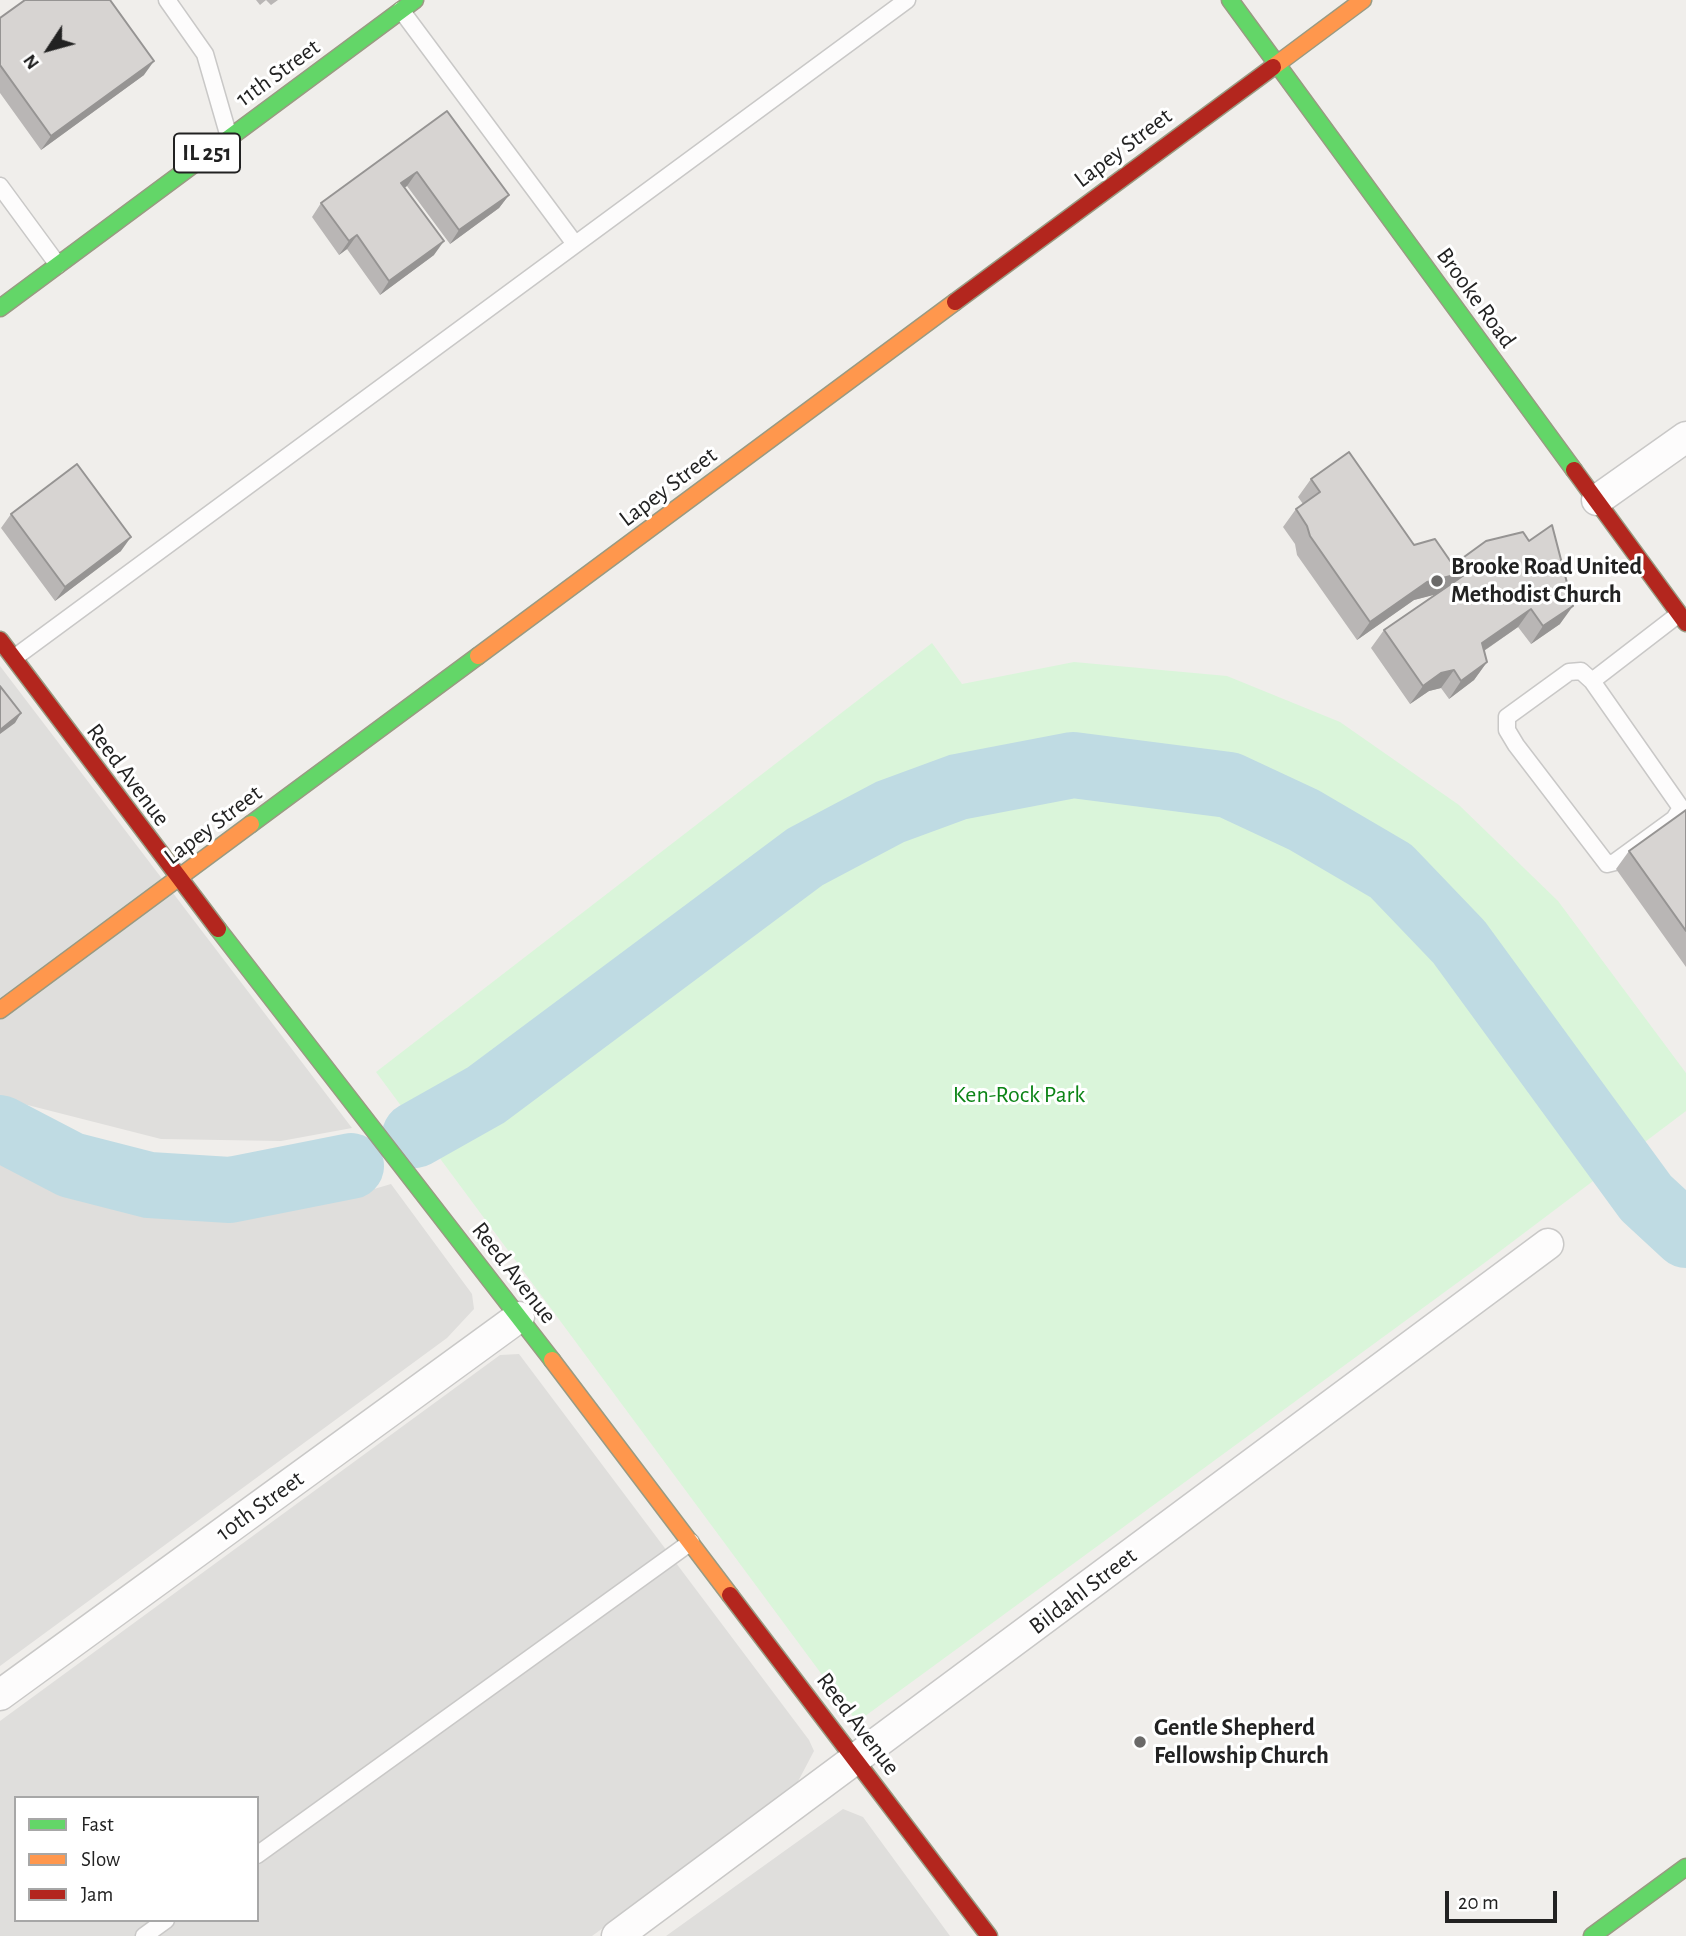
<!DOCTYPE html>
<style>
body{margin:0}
#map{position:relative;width:1686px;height:1936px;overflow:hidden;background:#f0eeeb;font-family:"Alegreya Sans",sans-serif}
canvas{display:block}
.legend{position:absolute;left:14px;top:1796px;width:245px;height:126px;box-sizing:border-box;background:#fff;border:2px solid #a7a7a7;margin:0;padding:9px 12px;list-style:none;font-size:21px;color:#222}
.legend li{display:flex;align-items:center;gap:14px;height:35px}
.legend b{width:35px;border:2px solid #a7a7a7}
.north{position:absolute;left:14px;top:14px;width:70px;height:70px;-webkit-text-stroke:5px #fff;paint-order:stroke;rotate:234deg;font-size:19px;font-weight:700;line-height:28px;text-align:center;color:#222}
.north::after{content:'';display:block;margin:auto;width:24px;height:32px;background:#222;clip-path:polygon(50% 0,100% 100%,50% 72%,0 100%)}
.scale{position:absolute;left:1445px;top:1891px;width:112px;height:32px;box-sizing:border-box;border:4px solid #222;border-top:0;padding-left:9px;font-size:21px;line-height:24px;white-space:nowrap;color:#222;-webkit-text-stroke:5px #fff;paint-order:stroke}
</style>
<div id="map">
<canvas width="1686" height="1936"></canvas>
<ul class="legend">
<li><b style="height:9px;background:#63d668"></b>Fast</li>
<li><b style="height:9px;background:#ff974d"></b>Slow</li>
<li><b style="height:9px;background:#b3261e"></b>Jam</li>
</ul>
<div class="north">N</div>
<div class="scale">20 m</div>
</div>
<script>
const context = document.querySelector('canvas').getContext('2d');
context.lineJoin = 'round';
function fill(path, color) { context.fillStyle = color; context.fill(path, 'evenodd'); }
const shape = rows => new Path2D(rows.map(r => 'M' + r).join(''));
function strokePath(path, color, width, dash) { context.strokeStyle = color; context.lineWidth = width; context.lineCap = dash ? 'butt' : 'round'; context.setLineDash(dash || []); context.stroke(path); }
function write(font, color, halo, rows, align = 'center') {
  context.font = font + ' "Alegreya Sans",sans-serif'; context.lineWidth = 6; context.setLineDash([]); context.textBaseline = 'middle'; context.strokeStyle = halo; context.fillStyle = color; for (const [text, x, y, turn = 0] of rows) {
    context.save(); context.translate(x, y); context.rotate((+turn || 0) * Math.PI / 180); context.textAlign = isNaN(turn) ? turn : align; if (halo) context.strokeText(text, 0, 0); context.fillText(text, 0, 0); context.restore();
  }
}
fill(shape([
 [0,666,352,1128,281,1141,161,1139,0,1098],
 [0,1161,100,1200,196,1215,330,1202,391,1184,472,1294,474,1309,447,1338,0,1666],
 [519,1354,809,1740,814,1751,793,1791,592,1936,0,1936,0,1721,500,1355],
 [16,1798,257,1798,257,1920,16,1920],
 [843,1809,863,1817,950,1936,666,1936]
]), '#dfdedc');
fill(shape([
 [932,643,962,684,1074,662,1227,676,1340,722,1459,805,1558,901,1686,1073,1686,1111,1483,1264,857,1722,376,1072]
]), '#daf5da');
strokePath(shape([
 [0,1128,71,1165,149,1185,230,1190,351,1166],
 [415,1135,486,1095,805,857,890,812,958,787,1073,765,1229,785,1304,820,1391,871,1459,942,1646,1198,1686,1235]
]), '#bfdbe3', 66);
const lane = shape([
 [167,0,205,54,229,137],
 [401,10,575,244],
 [0,186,58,265],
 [14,658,907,0],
 [1592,681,1681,808,1674,819,1615,862,1607,864,1516,745,1507,730,1507,717,1569,672,1581,671,1592,681,1679,614],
 [257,1855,691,1542],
 [144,1936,166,1920]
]);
const street = shape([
 [1597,500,1686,437],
 [0,1695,519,1317],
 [617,1936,1548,1244]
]);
const fast = shape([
 [1230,0,1574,470],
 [0,308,415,0],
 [251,824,478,656],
 [218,929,552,1360],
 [1592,1936,1686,1867]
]);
const slow = shape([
 [1273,67,1363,0],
 [478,656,955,302],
 [0,1010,251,824],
 [552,1360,730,1595]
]);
const jam = shape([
 [955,302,1273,67],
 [1574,470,1686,623],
 [0,640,218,929],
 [730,1595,989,1936]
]);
strokePath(lane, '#c9c8c7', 19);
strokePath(street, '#c9c8c7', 33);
strokePath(fast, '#999a82', 19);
strokePath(slow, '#999a82', 19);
strokePath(jam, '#999a82', 19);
strokePath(lane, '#fdfcfc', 16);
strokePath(street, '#fdfcfc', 30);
strokePath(fast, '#63d668', 16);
strokePath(slow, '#ff974d', 16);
strokePath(jam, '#b3261e', 16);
fill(shape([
 [256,0,278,0,271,5,266,0,260,5],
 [0,18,144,75,41,150,0,93],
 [447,111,509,195,499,208,450,244,407,186,404,188,434,255,380,295,347,249,339,255,312,217,321,203],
 [1311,479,1414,545,1453,565,1560,624,1531,644,1518,627,1484,651,1487,662,1474,680,1449,699,1441,688,1429,691,1410,704,1371,648,1384,630,1436,594,1414,600,1357,640,1297,555,1295,544,1283,527,1296,509,1303,504,1298,497],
 [11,514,121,551,55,601,1,528],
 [1686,810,1686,967,1616,869,1629,851]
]), '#b9b6b5');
fill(shape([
 [154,61,144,75,41,150,51,136],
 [417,172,407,186,391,197,401,183],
 [509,195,499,208,450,244,459,230],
 [357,235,347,249,339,255,349,241],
 [444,241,434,255,380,295,389,281],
 [131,537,121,551,55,601,65,587],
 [1470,571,1457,589,1414,600,1357,640,1370,622,1427,582],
 [1573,606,1560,624,1531,644,1543,626],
 [1531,609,1518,627,1469,661,1482,643],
 [1487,662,1474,680,1449,699,1461,681],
 [1454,670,1441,688,1429,691,1410,704,1423,686,1441,673],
 [21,713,15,723,0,734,0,730]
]), '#969493');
const building = shape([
 [25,0,110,0,154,61,51,136,0,65,0,18,25,0],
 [447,111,509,195,459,230,417,172,401,183,444,241,389,281,357,235,349,241,321,203,447,111],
 [1349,452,1414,545,1435,539,1453,565,1486,541,1523,532,1529,541,1552,525,1573,606,1543,626,1531,609,1482,643,1487,662,1461,681,1454,670,1441,673,1423,686,1384,630,1470,571,1427,582,1370,622,1310,536,1307,526,1296,509,1320,492,1311,479,1349,452],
 [77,464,131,537,65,587,11,514,77,464],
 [0,686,21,713,0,730,0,686],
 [1686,810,1686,931,1629,851,1686,810]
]);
fill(building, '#d7d4d2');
strokePath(building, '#969493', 2);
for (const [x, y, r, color] of [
 [1437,581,7,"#6a6968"],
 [1140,1742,7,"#6a6968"]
]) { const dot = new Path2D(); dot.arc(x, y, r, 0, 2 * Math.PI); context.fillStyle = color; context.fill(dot); strokePath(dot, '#fff', 2.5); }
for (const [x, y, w] of [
 [207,153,66]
]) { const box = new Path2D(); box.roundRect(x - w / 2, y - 19.5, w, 39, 5); context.fillStyle = '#fff'; context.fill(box); strokePath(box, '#222', 2); }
write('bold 23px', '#222', null, [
 ["IL 251",207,153]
]);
write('24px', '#222', '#fff', [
 ["11th Street",278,73,-36],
 ["Lapey Street",1123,148,-37],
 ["Brooke Road",1476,298,54],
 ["Lapey Street",668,487,-37],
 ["Reed Avenue",128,775,53],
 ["Lapey Street",213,825,-37],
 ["Reed Avenue",514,1273,52],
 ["10th Street",260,1506,-36],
 ["Bildahl Street",1083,1591,-37],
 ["Reed Avenue",858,1724,53]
]);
write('bold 24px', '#222', '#fff', [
 ["Brooke Road United",1451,567],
 ["Methodist Church",1451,595],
 ["Gentle Shepherd",1154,1728],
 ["Fellowship Church",1154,1756]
], 'left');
write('24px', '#0c8416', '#fff', [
 ["Ken-Rock Park",1019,1095]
]);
</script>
